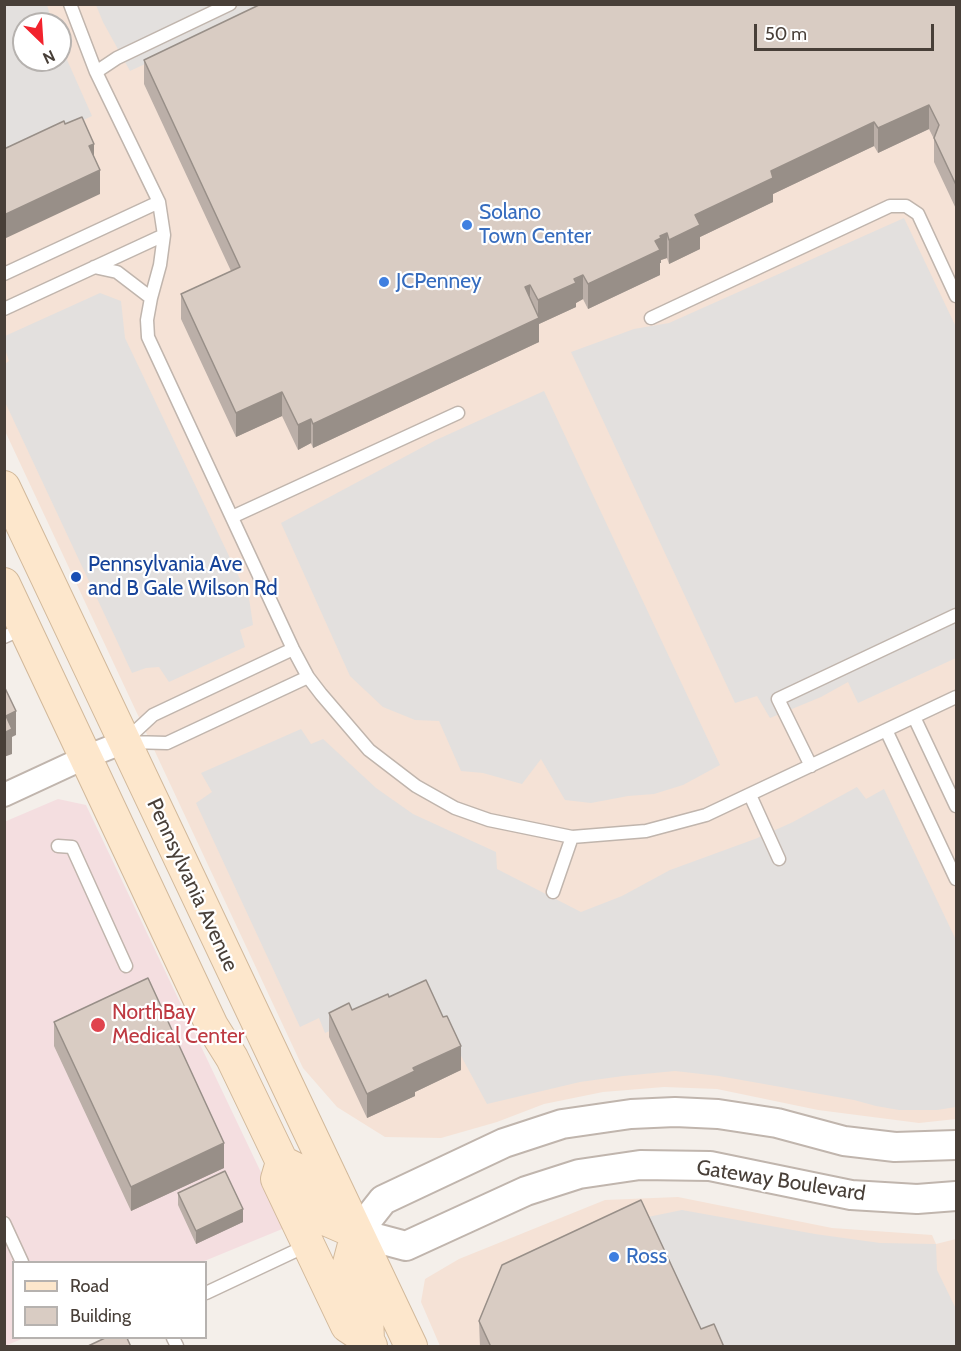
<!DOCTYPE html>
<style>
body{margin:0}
#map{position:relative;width:961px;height:1351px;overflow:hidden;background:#f4efea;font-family:Cabin,sans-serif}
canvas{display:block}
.frame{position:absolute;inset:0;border:6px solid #483f38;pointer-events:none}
.legend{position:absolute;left:12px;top:1261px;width:195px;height:78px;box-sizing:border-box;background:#fff;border:2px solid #b6b2af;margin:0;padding:8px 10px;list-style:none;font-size:18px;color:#483f38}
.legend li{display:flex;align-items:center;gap:12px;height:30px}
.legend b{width:30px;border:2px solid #b6b2af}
.north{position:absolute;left:12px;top:12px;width:60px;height:60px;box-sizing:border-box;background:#fff;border:2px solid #b6b2af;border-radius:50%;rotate:155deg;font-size:16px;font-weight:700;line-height:24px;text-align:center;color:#483f38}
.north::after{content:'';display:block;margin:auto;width:21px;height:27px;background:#f2232d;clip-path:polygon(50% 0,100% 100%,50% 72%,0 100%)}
.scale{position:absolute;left:754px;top:24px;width:180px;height:27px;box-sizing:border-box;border:3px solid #483f38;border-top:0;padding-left:8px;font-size:18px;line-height:21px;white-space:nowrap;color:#483f38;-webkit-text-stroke:4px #fff;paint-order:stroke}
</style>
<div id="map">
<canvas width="961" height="1351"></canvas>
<div class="frame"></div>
<ul class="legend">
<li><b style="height:8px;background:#fde7cc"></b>Road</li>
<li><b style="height:16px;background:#d9ccc3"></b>Building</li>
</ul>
<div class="north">N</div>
<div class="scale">50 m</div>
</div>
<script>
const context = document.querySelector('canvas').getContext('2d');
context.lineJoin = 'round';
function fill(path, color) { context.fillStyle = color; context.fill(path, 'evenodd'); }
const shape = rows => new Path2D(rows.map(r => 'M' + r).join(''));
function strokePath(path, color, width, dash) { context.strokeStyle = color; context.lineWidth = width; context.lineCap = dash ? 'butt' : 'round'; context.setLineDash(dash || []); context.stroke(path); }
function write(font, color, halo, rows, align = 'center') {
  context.font = font + ' Cabin,sans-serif'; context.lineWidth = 4.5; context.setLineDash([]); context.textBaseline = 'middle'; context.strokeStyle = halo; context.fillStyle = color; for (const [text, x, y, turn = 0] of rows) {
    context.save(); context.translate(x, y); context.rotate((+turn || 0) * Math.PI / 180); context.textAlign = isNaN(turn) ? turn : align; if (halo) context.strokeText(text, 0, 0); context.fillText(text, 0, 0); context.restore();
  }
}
fill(shape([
 [4,5,956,5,956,1119,919,1123,818,1110,717,1089,664,1087,603,1092,544,1104,497,1122,441,1138,385,1137,337,1107,303,1068,5,431],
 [24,24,60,24,60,60,24,60],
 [678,1197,832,1228,932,1235,936,1244,956,1239,956,1346,440,1346,421,1302,425,1279,459,1259,605,1200]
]), '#f5e2d6');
fill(shape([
 [58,799,86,805,287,1227,202,1262,14,1262,14,1338,24,1338,5,1346,4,822]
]), '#f4dee0');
fill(shape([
 [4,5,47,5,53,24,24,24,24,60,60,60,60,44,92,116,5,157],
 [96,5,272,5,130,71,103,22],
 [904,218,956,327,956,658,858,703,848,682,821,697,770,718,757,696,735,703,571,352,634,329,669,323],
 [100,293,121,301,125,338,249,598,253,625,240,630,245,647,169,682,159,667,146,668,132,673,5,402,5,364,9,361,5,349,5,336],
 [544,391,720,765,683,785,654,794,628,796,591,803,565,800,541,759,522,784,483,773,461,771,439,721,415,720,383,707,350,676,281,523,436,440],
 [301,729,311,744,323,739,376,788,413,814,496,852,497,869,581,912,622,896,670,870,755,839,793,822,857,787,866,799,884,789,956,940,956,1107,937,1110,899,1110,876,1106,854,1100,719,1076,675,1071,623,1076,580,1082,487,1104,426,991,325,1033,319,1018,300,1027,196,803,212,792,201,773],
 [682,1210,815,1234,880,1243,936,1244,937,1270,956,1309,956,1346,708,1346,643,1218]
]), '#e3e0de');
const service = shape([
 [70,4,96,72,159,202,164,235,160,265,151,298,147,320,148,337,293,649,308,677,321,694,369,750,416,786,455,808,489,820,572,837,646,831,706,815,956,697],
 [96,72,117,58,230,4],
 [94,267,117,272,151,298],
 [4,274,159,202],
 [4,309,164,235],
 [651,318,890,206,906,206,918,214,956,296],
 [232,517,458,413],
 [4,637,24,628],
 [914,717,956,806],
 [886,730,956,879],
 [125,741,153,715,293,649],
 [129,742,167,743,308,677],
 [811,766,778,699,956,615],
 [750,795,779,859],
 [58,846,72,847,126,966],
 [553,892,572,837],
 [4,1223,22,1262],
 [206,1293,308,1245],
 [173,1338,177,1346]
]);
const minor = shape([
 [4,795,86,757,124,742]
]);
const tertiary = shape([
 [956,1145,895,1147,844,1141,777,1123,718,1114,675,1112,631,1114,562,1124,504,1143,383,1200,357,1233,406,1246,526,1191,579,1174,640,1165,710,1166,851,1195,917,1199,956,1196]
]);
const secondary = shape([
 [4,487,411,1346],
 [4,584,212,1026,232,1058,282,1162,277,1179,347,1326,368,1340,371,1346],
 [282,1162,298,1170,325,1219,357,1233],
 [357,1233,347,1271,367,1317,368,1340]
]);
strokePath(service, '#c0b5ad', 15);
strokePath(minor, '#c0b5ad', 26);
strokePath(tertiary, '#c0b5ad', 32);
strokePath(secondary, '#d2b99b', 34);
strokePath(service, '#fff', 12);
strokePath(minor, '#fff', 22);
strokePath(tertiary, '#fff', 28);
strokePath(secondary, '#fde7cc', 32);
fill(shape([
 [957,4,957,211,934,162,934,139,929,129,878,153,874,146,773,194,773,202,700,237,700,249,669,264,667,258,661,260,661,263,660,263,660,275,588,309,583,299,576,303,576,307,539,324,539,342,313,448,311,443,298,450,282,416,236,437,181,319,181,294,231,271,144,84,144,60],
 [389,997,461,1070,415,1092,415,1096,367,1118,329,1037,329,1013,352,1010],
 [54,1022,224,1168,131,1211,54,1046],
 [178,1193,243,1222,196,1244,178,1205],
 [957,1238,957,1266,955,1263,955,1239],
 [479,1321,701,1329,724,1347,480,1347]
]), '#bbafa8');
fill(shape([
 [929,105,929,129,878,153,878,128],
 [874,122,874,146,773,194,773,202,700,237,700,249,669,264,669,240,695,215,771,171],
 [94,144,94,168,89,146],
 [100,170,100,194,4,239,4,215],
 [667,233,667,258,661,260,661,263,660,263,660,275,588,309,588,284,655,241,660,236],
 [583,275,583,299,576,303,576,307,539,324,539,342,313,448,313,424,538,318,538,300],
 [530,285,530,309,525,287],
 [282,392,282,416,236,437,236,413],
 [311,419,311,443,298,450,298,425],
 [16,711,16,735,12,737,12,754,4,757,4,733,6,716],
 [461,1046,461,1070,415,1092,415,1096,367,1118,367,1094,413,1068],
 [224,1143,224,1168,131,1211,131,1187],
 [243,1209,243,1222,196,1244,196,1231]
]), '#988f88');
const building = shape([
 [261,4,957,4,957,187,934,138,939,125,929,105,878,128,874,122,771,171,773,178,695,215,700,225,669,240,667,233,660,236,661,238,655,241,660,250,588,284,583,275,574,279,576,283,538,300,530,285,525,287,539,318,313,424,311,419,298,425,282,392,236,413,181,294,240,267,144,60,261,4],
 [82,117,94,144,89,146,100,170,4,215,4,149,64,121,65,124,82,117],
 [4,686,16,711,6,716,12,729,4,733,4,686],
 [148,978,224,1143,131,1187,54,1022,148,978],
 [426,980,443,1017,447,1016,461,1046,413,1068,415,1071,367,1094,329,1013,349,1003,352,1010,388,994,389,997,426,980],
 [225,1171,243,1209,196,1231,178,1193,225,1171],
 [641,1200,701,1329,714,1324,724,1347,491,1347,479,1321,502,1265,641,1200],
 [105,1338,127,1338,131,1347,86,1347,105,1338]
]);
fill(building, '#d9ccc3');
strokePath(building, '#988f88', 1.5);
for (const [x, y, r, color] of [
 [467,225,6,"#3f7fe0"],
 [384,282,6,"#3f7fe0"],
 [76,577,6,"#1a4fb4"],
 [98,1025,8,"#e0444e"],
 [614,1257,6,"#3f7fe0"]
]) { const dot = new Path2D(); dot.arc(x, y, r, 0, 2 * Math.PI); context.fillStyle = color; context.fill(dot); strokePath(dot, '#fff', 2); }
write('21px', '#366cbe', '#fff', [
 ["Solano",479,213],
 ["Town Center",479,237],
 ["JCPenney",396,282],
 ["Ross",626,1257]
], 'left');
write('21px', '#164399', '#fff', [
 ["Pennsylvania Ave",88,565],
 ["and B Gale Wilson Rd",88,589]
], 'left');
write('21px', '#483f38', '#fff', [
 ["Pennsylvania Avenue",192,885,65],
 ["Gateway Boulevard",781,1181,9]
]);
write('21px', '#be3a42', '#fff', [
 ["NorthBay",112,1013],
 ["Medical Center",112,1037]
], 'left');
</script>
